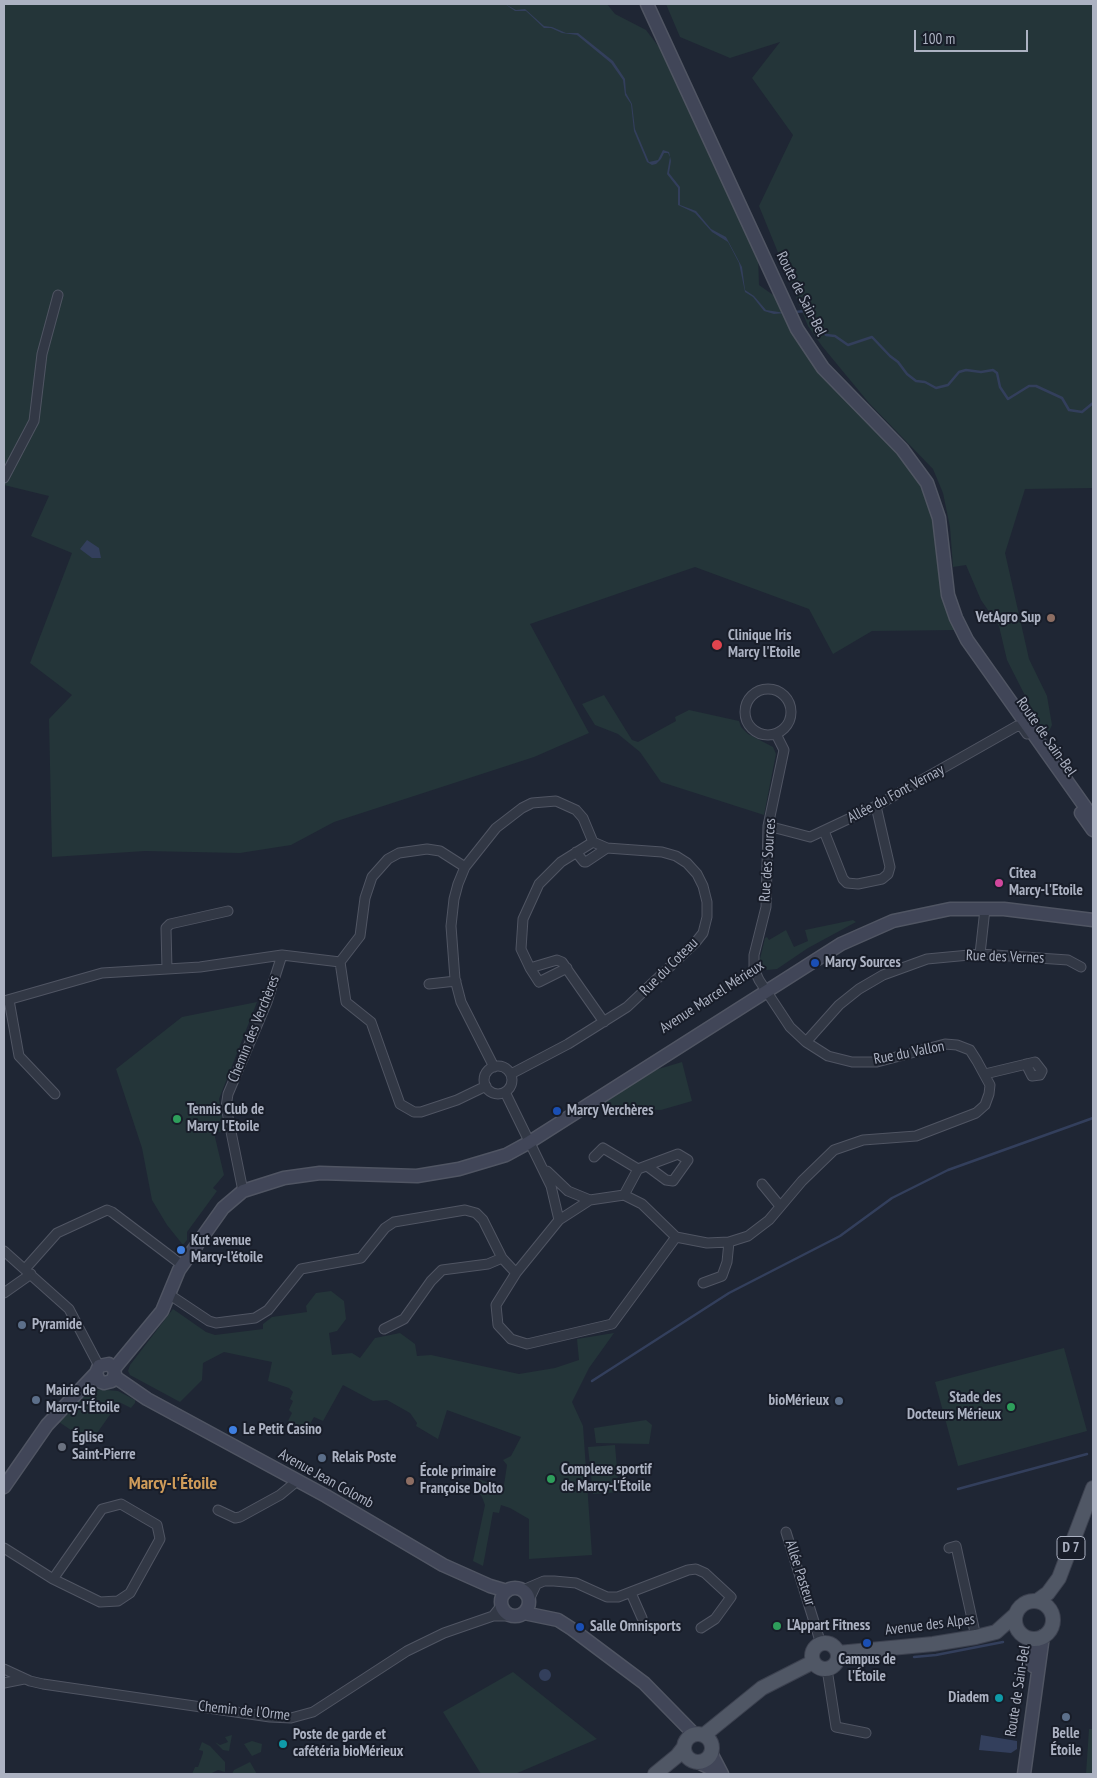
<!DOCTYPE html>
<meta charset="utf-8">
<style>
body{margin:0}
#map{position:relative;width:1097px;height:1778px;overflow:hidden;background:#1f2634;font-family:"PT Sans Narrow",sans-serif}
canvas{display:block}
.frame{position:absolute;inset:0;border:5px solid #acb2c2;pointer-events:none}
.scale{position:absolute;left:914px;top:30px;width:114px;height:22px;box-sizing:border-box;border:2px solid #acb2c2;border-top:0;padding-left:6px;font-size:15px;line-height:18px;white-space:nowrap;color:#acb2c2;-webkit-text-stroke:4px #181d29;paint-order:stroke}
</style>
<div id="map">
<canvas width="1097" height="1778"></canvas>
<div class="frame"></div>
<div class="scale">100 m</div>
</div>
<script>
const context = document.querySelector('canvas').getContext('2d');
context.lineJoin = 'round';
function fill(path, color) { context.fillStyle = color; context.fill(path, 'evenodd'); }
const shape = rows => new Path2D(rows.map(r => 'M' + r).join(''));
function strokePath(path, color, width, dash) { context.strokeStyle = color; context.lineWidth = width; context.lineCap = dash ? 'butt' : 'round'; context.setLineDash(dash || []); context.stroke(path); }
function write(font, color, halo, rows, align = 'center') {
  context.font = font + ' "PT Sans Narrow",sans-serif'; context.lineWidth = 4; context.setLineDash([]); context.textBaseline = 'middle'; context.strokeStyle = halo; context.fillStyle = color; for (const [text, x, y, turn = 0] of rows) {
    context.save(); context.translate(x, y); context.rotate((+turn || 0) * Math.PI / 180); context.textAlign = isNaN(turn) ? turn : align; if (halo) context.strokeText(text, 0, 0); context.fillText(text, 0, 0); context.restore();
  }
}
fill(shape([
 [4,4,607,4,615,14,646,30,662,51,758,255,759,285,776,297,795,335,905,459,929,497,957,630,872,631,833,654,809,609,695,567,530,624,589,733,534,757,334,822,291,845,240,853,145,851,52,857,49,719,72,695,30,663,72,553,31,536,49,496,4,485],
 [666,4,1093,4,1093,488,1025,489,1005,553,1029,659,1047,696,1052,725,1046,737,1007,660,999,626,981,600,966,565,953,567,950,527,943,493,933,469,869,403,822,346,808,326,759,206,793,135,752,78,780,42,730,58,680,37],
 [604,695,632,740,638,742,676,721,675,717,689,710,739,721,741,727,748,734,773,747,776,754,764,815,661,782,640,752,618,734,595,725,582,704],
 [853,920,856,922,808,948,777,969,767,970,759,963,765,938,767,937,769,940,786,930,794,947,808,941,805,930],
 [257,1002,219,1099,224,1131,214,1133,224,1175,213,1188,217,1191,187,1232,187,1240,183,1245,167,1225,152,1200,142,1148,116,1069,182,1017],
 [682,1062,692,1101,661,1110,593,1107,652,1071],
 [331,1291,344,1301,346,1319,337,1331,329,1333,332,1355,352,1353,360,1358,375,1338,400,1333,415,1344,417,1356,431,1355,519,1374,555,1368,579,1360,577,1339,614,1333,589,1368,572,1402,583,1426,592,1555,529,1559,529,1519,510,1508,501,1505,499,1513,493,1512,483,1566,473,1561,485,1505,482,1497,475,1488,479,1479,491,1484,504,1485,507,1465,503,1460,511,1456,521,1437,447,1410,438,1439,416,1426,417,1423,410,1413,387,1400,373,1401,343,1385,323,1421,314,1417,306,1431,288,1421,292,1413,289,1410,293,1401,290,1399,293,1392,289,1388,268,1381,272,1362,224,1352,203,1363,202,1380,180,1402,130,1375,128,1371,130,1365,173,1309,206,1332,215,1335,263,1329,263,1324,272,1317,307,1312,306,1306,316,1293],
 [1064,1348,1087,1431,958,1466,935,1382],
 [94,1389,118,1391,135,1400,135,1403,131,1408,119,1402,90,1443,59,1422,81,1397],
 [646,1420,652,1425,649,1444,596,1443,594,1428],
 [615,1445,619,1492,593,1494,588,1447],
 [513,1672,597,1739,515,1774,481,1774,443,1712],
 [1089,1729,1093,1729,1093,1774,1086,1774],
 [232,1735,229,1751,223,1750,215,1742,220,1745,228,1742,225,1737],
 [252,1741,262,1744,261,1752,252,1756,244,1744],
 [202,1742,210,1746,225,1762,225,1772,218,1770,210,1774,192,1774,195,1767,198,1767,203,1753,203,1751,199,1750],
 [250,1762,257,1774,232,1774,234,1770]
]), '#243539');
fill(shape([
 [505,4,516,10,525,9,544,26,552,27,566,33,578,33,613,61,625,79,626,93,632,104,635,129,649,162,658,160,663,150,669,152,671,161,669,173,680,187,680,205,696,211,711,229,726,237,742,267,745,290,754,296,766,310,785,313,774,314,764,311,753,297,745,292,739,263,728,242,712,232,695,213,678,205,678,188,667,174,670,157,668,153,664,153,661,159,656,164,652,165,647,162,634,131,631,104,625,95,623,80,611,63,577,35,562,33,551,28,544,28,526,11,515,11],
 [87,540,99,548,101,558,92,558,80,549],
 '539 1675a6 6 0 1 1 12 0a6 6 0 1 1-12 0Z',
 [981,1735,1017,1741,1017,1749,1011,1753,979,1750]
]), '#333f5c');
strokePath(shape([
 [794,312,807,311,826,335,835,336,848,345,872,337,890,356,898,362,907,374,916,381,925,382,936,388,948,385,959,372,966,370,981,372,993,370,997,373,1000,387,1008,399,1029,386,1036,386,1062,398,1069,410,1082,412,1093,403],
 [592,1381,729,1293,840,1236,892,1198,948,1170,1093,1118],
 [958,1489,1087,1454],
 [914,1657,936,1655,1003,1642]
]), '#333f5c', 2.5);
const street = shape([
 [4,478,34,421,42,354,58,295],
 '745 712a23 23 0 1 1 46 0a23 23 0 1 1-46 0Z',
 [768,826,810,837,876,806,1017,726,1022,727,1027,734],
 [824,831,843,879,847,883,858,884,882,879,888,874,890,867,876,806],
 [593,842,561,862,539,884,523,919,521,949,530,968,557,960,562,962,604,1022],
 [576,852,584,862,586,862,607,848],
 [980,954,985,909],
 [340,962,360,936,365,898,372,877,388,859,399,853,427,849,440,851,465,867],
 [530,968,539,982,567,968],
 [167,969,166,928,170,924,228,911],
 [429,984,456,981],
 [9,1000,19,1056,55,1094],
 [4,1001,102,973,200,967,282,955,340,962,346,1002,371,1022,400,1104,414,1112,421,1112,457,1100,486,1086],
 [806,1042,839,1005,859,989,883,975,927,959,980,954,1068,960,1081,967],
 '484 1080a14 14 0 1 1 28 0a14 14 0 1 1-28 0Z',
 [494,1067,461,1002,455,979,451,926,454,899,458,884,465,867,496,828,522,808,532,803,556,801,576,810,583,818,593,842],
 [511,1074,568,1044,627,1007,695,943,703,933,707,917,707,902,703,886,697,874,687,863,676,856,662,852,607,848,593,842],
 [985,1074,1035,1062,1042,1071,1040,1075,1032,1076,1026,1064],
 [505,1092,551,1186,559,1220],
 [594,1157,603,1148,638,1169],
 [547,1171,568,1191,590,1200],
 [762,1184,780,1206],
 [243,1191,226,1107,228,1094,267,1002,282,955],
 [624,1195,638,1169,678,1154,688,1160,673,1181,666,1180,647,1166],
 [676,1237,612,1324,527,1344,511,1339,498,1325,496,1305,516,1273,559,1220,590,1200,624,1195,642,1204,676,1237,707,1243,729,1242,748,1236,769,1220,802,1181,834,1150,863,1140,916,1136,976,1113,985,1105,989,1094,990,1085,977,1061,970,1050,957,1045,945,1044,877,1062,852,1062,828,1056,806,1042,790,1027,759,980,754,969,754,955,766,907,768,826,784,750,776,734],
 [4,1251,69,1309,99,1366],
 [25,1269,57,1233,107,1210,112,1212,182,1265],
 [703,1283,722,1276,727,1262,729,1242],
 [4,1293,31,1274],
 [170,1295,209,1321,216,1323,255,1318,268,1310,301,1269,361,1258,385,1228,394,1222,465,1210,476,1213,483,1220,502,1258,516,1273],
 [384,1329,404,1319,431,1281,442,1270,488,1264,502,1258],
 [218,1510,235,1518,240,1517,280,1495,297,1481],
 [786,1532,821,1644],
 [4,1548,53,1579,100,1602,118,1601,130,1593,160,1539,157,1525,121,1504,102,1509,53,1579],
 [949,1548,956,1546,976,1637],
 [523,1590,544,1581,554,1581,576,1583,607,1597,618,1597,688,1570,696,1569,705,1573,731,1597,715,1619,701,1628],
 [631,1593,642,1618],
 [529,1600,536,1585],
 [493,1616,501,1606],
 [4,1669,30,1681,43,1684,270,1717,291,1718,313,1712,407,1651,444,1633,493,1616,510,1616],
 [827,1669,836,1727,866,1733],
 [4,1683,24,1679]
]);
const secondary = shape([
 [647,4,797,329,823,368,902,449,927,483,939,518,948,595,956,618,967,640,1093,818],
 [1081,813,1093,830],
 [114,1369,162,1311,179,1270,223,1208,243,1191,284,1178,320,1173,417,1176,459,1169,506,1155,528,1143,841,944,893,921,950,909,1004,909,1093,920],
 [115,1377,147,1399,326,1496,443,1565,490,1586,507,1591],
 [4,1487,47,1425,96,1373,99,1366,109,1364,114,1369,115,1374,112,1381,104,1383,99,1381,96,1373],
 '501 1602a14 14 0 1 1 28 0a14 14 0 1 1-28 0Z',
 [524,1613,558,1620,572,1629,644,1683,694,1734],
 [1028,1638,1032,1650,1033,1666],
 [711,1753,722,1774],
 [698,1762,722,1774],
 [1024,1774,1043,1636]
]);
const primary = shape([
 [1037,1601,1048,1593,1059,1578,1093,1488],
 '1015 1620a19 19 0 1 1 38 0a19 19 0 1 1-38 0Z',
 '812 1656a13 13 0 1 1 26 0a13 13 0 1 1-26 0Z',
 [838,1653,933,1644,976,1637,996,1632,1015,1615],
 '684 1748a14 14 0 1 1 28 0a14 14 0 1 1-28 0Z',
 [704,1735,762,1688,813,1662],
 [655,1774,677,1756,684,1747]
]);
strokePath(street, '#505563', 11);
strokePath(secondary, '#505563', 15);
strokePath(primary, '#3c414f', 16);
strokePath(street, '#323845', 9);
strokePath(secondary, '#414658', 12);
strokePath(primary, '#505765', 14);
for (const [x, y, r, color] of [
 [1051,618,5,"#8d6e63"],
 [717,645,6,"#e0444e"],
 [999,883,5,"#d1479c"],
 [815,963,5,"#1a4fb4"],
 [557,1111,5,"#1a4fb4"],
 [177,1119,5,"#2e9e5b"],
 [181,1250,5,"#3f7fe0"],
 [22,1325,5,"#5c6f8a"],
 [36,1400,5,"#5c6f8a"],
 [839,1401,5,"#5c6f8a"],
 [1011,1407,5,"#2e9e5b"],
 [233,1430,5,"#3f7fe0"],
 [62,1447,5,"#6b7280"],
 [322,1458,5,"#5c6f8a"],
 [551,1479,5,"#2e9e5b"],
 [410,1481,5,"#8d6e63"],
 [777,1626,5,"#2e9e5b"],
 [580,1627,5,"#1a4fb4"],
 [867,1643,5,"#1a4fb4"],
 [999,1698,5,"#0f9aa8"],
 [1066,1717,5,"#5c6f8a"],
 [283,1744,5,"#0f9aa8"]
]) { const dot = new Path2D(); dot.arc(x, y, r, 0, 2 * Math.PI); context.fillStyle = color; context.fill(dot); strokePath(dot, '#181d29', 2); }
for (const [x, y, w] of [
 [1071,1548,28]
]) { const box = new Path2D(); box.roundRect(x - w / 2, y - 11.5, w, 23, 4); context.fillStyle = '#181d29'; context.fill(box); strokePath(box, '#acb2c2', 1); }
write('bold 14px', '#acb2c2', null, [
 ["D 7",1071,1548]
]);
write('15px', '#acb2c2', '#181d29', [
 ["Route de Sain-Bel",801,294,63],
 ["Route de Sain-Bel",1046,737,55],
 ["Allée du Font Vernay",896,794,-28],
 ["Rue des Sources",768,860,-86],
 ["Rue des Vernes",1005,957,2],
 ["Rue du Coteau",669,967,-45],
 ["Avenue Marcel Mérieux",712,997,-33],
 ["Chemin des Verchères",254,1029,-68],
 ["Rue du Vallon",909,1053,-11],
 ["Avenue Jean Colomb",326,1479,29],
 ["Allée Pasteur",800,1573,72],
 ["Avenue des Alpes",930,1625,-7],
 ["Route de Sain-Bel",1018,1691,-81],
 ["Chemin de l'Orme",244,1711,6]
]);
write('bold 15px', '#acb2c2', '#181d29', [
 ["VetAgro Sup",1041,618,"right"],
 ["Clinique Iris",728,636],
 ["Marcy l'Etoile",728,653],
 ["Citea",1009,874],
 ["Marcy-l'Etoile",1009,891],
 ["Marcy Sources",825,963],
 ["Tennis Club de",187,1110],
 ["Marcy l'Etoile",187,1127],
 ["Marcy Verchères",567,1111],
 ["Kut avenue",191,1241],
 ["Marcy-l’étoile",191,1258],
 ["Pyramide",32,1325],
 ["Mairie de",46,1391],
 ["Marcy-l'Étoile",46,1408],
 ["Stade des",1001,1398,"right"],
 ["Docteurs Mérieux",1001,1415,"right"],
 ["bioMérieux",829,1401,"right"],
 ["Le Petit Casino",243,1430],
 ["Église",72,1438],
 ["Saint-Pierre",72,1455],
 ["Relais Poste",332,1458],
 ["Complexe sportif",561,1470],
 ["de Marcy-l'Étoile",561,1487],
 ["École primaire",420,1472],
 ["Françoise Dolto",420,1489],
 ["L'Appart Fitness",787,1626],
 ["Salle Omnisports",590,1627],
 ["Campus de",867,1660,"center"],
 ["l'Étoile",867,1677,"center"],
 ["Diadem",989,1698,"right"],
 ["Belle",1066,1734,"center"],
 ["Étoile",1066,1751,"center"],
 ["Poste de garde et",293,1735],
 ["cafétéria bioMérieux",293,1752]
], 'left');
write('bold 18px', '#cf9c5a', '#181d29', [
 ["Marcy-l'Étoile",173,1484]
]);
</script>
